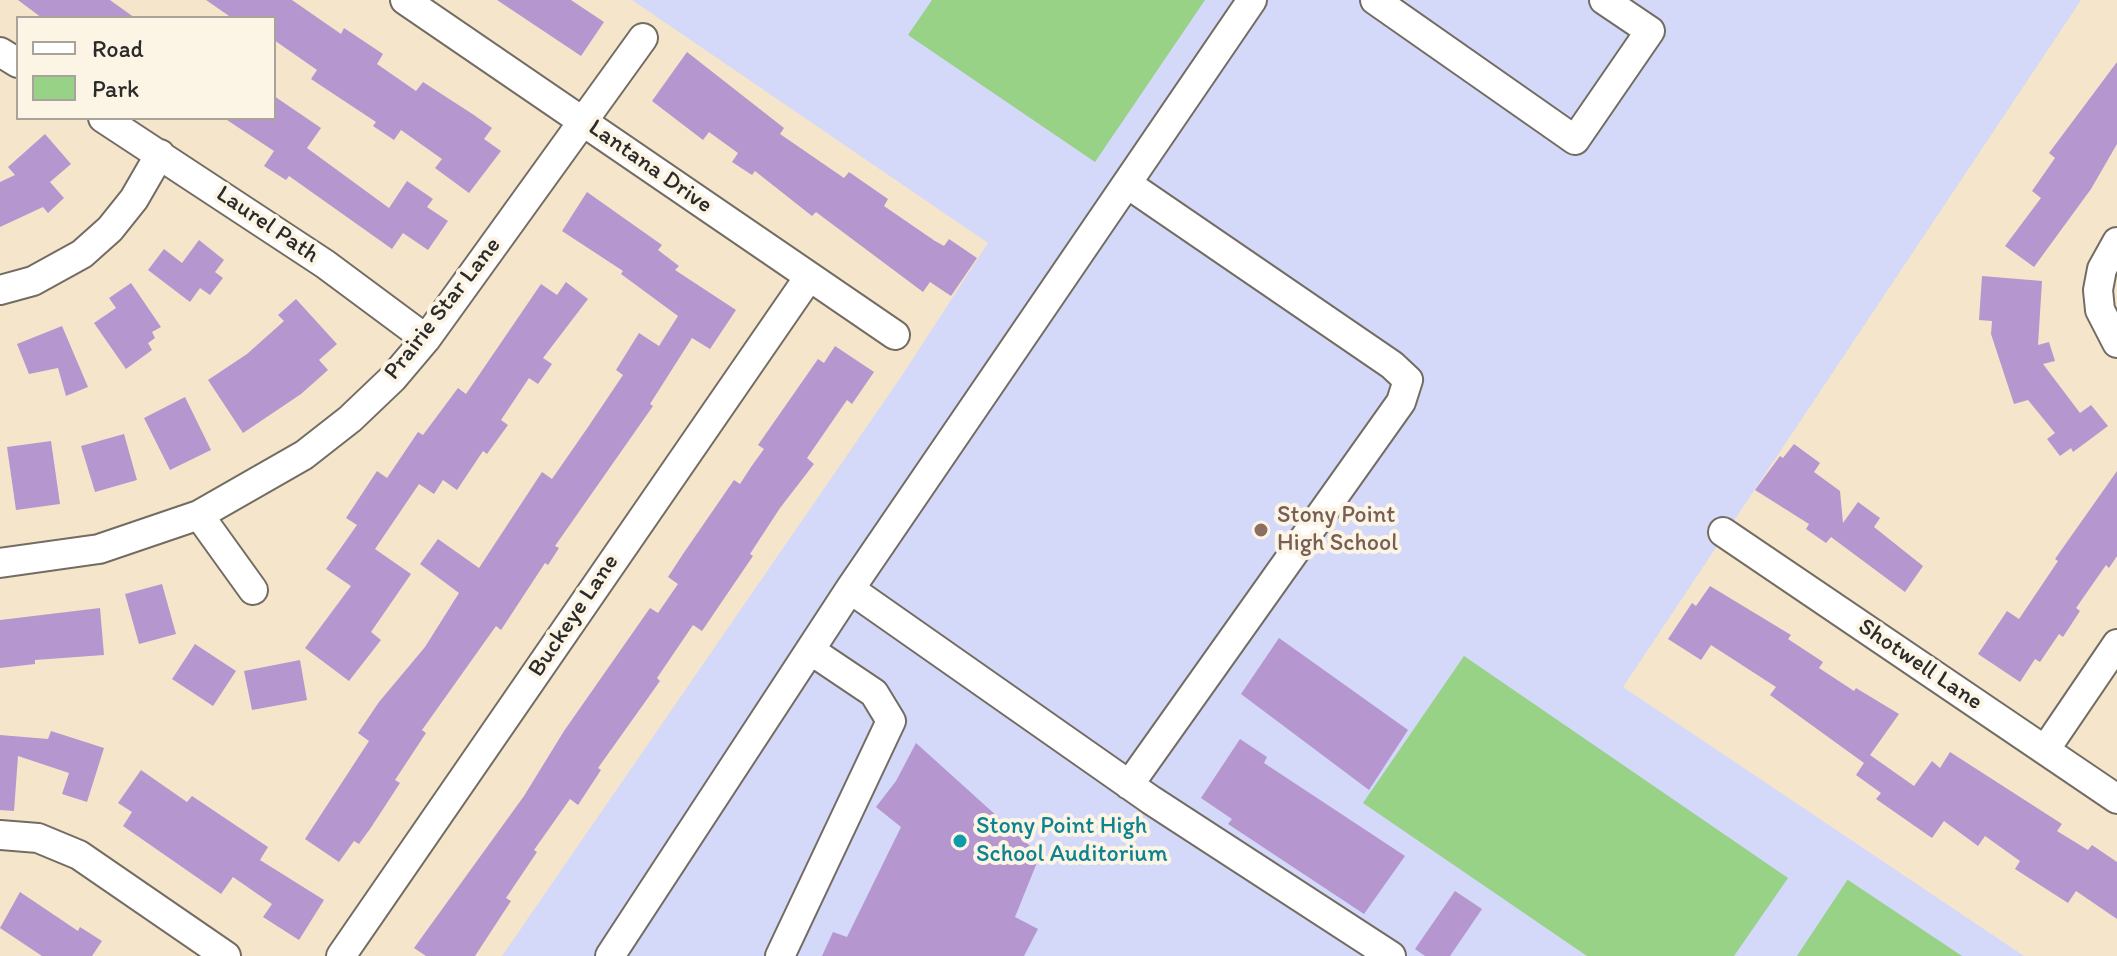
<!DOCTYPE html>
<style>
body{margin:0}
#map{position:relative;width:2117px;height:956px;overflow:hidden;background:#f5e5cb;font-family:Itim,sans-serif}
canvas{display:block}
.legend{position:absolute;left:16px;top:16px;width:260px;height:104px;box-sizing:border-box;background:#fcf5e5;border:2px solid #a8a49b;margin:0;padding:10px 14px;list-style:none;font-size:24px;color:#2b2b2b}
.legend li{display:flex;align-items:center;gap:16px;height:40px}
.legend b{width:40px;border:2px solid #a8a49b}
</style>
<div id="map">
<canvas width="2117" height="956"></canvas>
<ul class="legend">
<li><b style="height:10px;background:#fff"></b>Road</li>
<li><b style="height:22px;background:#97d286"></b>Park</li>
</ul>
</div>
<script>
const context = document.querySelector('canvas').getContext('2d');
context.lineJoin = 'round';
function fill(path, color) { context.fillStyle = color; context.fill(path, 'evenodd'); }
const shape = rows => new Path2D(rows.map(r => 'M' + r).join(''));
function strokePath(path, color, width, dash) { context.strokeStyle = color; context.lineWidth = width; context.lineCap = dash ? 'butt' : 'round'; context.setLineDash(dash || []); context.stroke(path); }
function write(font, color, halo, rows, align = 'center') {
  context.font = font + ' Itim,sans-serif'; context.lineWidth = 8; context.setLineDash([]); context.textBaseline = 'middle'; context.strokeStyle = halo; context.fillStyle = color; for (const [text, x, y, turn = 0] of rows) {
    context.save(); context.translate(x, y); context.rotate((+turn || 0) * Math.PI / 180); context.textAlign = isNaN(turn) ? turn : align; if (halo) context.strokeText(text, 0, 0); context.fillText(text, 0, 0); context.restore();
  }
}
fill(shape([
 [632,0,2081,0,1623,687,2024,956,502,956,903,374,988,243]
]), '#d4d8f9');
fill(shape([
 [932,0,1205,0,1095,162,908,35],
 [1464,656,1788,878,1734,956,1587,956,1363,803],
 [1848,879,1848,880,1962,956,1797,956]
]), '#97d286');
fill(shape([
 [18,0,110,0,135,18,42,18],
 [206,0,292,0,341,34,344,28,383,54,377,64,416,91,423,82,474,115,492,128,484,139,501,151,469,193,435,168,442,159,401,130,394,140,373,126,376,122,311,79,317,70,274,40,274,18,232,18],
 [497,0,571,0,604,22,581,56],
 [687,52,784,128,780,134,844,178,849,172,888,199,884,206,935,241,944,246,949,239,977,258,951,296,930,282,923,292,816,212,812,216,755,171,752,175,732,162,738,153,709,132,703,140,652,101],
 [2117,62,2117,144,2091,189,2034,267,2005,246,2041,198,2032,191,2055,158,2049,153],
 [274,96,321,128,307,148,389,208,407,181,433,199,427,207,448,221,428,250,403,233,392,249,289,176,286,180,264,166,274,151,224,118,274,118],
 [45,134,71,164,50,182,64,198,48,213,43,207,0,227,0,182,15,175,8,167],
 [587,192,662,245,658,250,679,266,675,270,736,310,710,349,692,338,650,404,653,406,555,546,559,548,548,565,545,563,501,630,496,626,422,730,426,733,395,780,400,783,370,829,359,844,354,841,339,862,305,839,369,741,358,733,379,702,425,647,459,593,420,564,438,539,479,568,542,472,552,479,586,430,623,375,616,370,639,333,659,346,678,316,621,274,623,271,562,231],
 [199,240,224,260,215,272,223,278,210,295,200,288,190,302,148,270,164,249,182,263],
 [1982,276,2042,281,2038,345,2049,342,2055,361,2043,364,2080,413,2091,405,2108,426,2073,452,2071,448,2060,456,2047,439,2055,433,2028,400,2014,404,1991,334,1992,321,1979,320],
 [566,282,588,299,543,358,552,364,538,384,529,378,501,420,508,425,487,454,483,451,457,490,443,480,434,494,419,484,375,549,411,574,371,632,381,640,349,681,305,648,351,586,326,569,357,525,346,518,377,471,387,478,418,432,423,435,458,388,466,394,541,284,557,295],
 [131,283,161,327,152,332,155,338,148,343,152,350,126,369,94,323,116,308,109,298],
 [296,299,337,344,319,360,328,370,301,394,243,433,208,380,247,354,284,321,278,315],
 [62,326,88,387,66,396,58,368,29,374,17,344],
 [835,346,874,372,852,404,847,400,807,458,814,464,780,508,750,554,753,556,702,631,693,625,657,678,660,681,598,768,601,770,578,805,570,799,534,850,537,852,506,898,511,901,475,956,426,956,414,948,524,796,564,731,650,608,658,613,678,584,668,577,683,554,734,480,740,484,751,467,764,449,758,445,818,359,824,363],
 [185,397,211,450,170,470,144,418],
 [124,434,137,480,95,492,81,446],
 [51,441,60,504,16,510,7,447],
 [1794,444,1820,463,1814,472,1840,491,1843,523,1858,502,1880,518,1874,527,1923,566,1905,592,1831,537,1826,543,1806,529,1809,524,1755,490,1780,456,1783,458],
 [2117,471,2117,556,2109,568,2106,565,2076,608,2080,611,2063,637,2059,634,2040,662,2035,659,2020,682,1978,654,2007,611,2019,619,2058,561,2055,559],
 [162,584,176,634,139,644,125,594],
 [1710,586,1791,635,1788,639,1823,662,1819,668,1854,691,1856,688,1899,714,1870,755,1914,786,1932,761,1940,768,1950,752,2062,824,2057,831,2088,850,2092,845,2117,862,2117,919,2076,891,2068,903,2015,869,2020,861,1985,836,1978,846,1944,821,1932,838,1876,799,1881,793,1856,775,1864,763,1770,695,1776,687,1711,645,1701,660,1668,639,1692,603,1696,606],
 [100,608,104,655,35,660,35,664,0,668,0,620],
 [1279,638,1408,730,1369,790,1241,694],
 [195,644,236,671,213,706,172,679],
 [300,660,307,700,252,710,244,671],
 [51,731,104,748,87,802,62,794,69,773,18,756,14,811,0,810,0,735,48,739],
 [1240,739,1267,757,1264,763,1405,856,1364,914,1228,824,1232,819,1201,798],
 [916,743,1040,855,1015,917,1038,929,1024,956,822,956,833,932,847,937,901,827,876,807,896,781],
 [141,770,187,802,192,796,268,847,260,860,324,900,299,940,263,917,272,904,233,877,221,894,123,826,132,812,118,803],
 [1455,891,1482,909,1450,956,1425,956,1415,949],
 [20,892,78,931,80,927,102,941,92,956,42,956,0,928]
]), '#b696cf');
const minor = shape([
 [405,0,895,335],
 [1375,0,1575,140,1650,31,1604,0],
 [0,52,18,63],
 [103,118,325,264,426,339],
 [1129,185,1392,365,1408,380,1401,402,1129,785],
 [2117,242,2102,269,2098,290,2100,310,2117,343],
 [0,290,33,281,82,254,110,229,134,199,160,154],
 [199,515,253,590],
 [1723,532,2117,799],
 [0,563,99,549,199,515,304,455,350,419,393,378,426,339,643,38],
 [850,589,1151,800,1391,956],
 [2045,750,2117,644],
 [0,835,38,838,79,855,226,956],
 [341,956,809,277],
 [610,956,850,589,1252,0],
 [780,956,891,721,874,693,810,650]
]);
strokePath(minor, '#726c63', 32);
strokePath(minor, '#fff', 28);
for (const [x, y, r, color] of [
 [1261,530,8,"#8d6e63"],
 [960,841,8,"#0f9aa8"]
]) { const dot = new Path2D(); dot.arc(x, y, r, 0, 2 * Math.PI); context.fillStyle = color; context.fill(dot); strokePath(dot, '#fcf5e5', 3); }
write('24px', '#2b2b2b', '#fcf5e5', [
 ["Lantana Drive",650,167,35],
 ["Laurel Path",267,225,34],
 ["Prairie Star Lane",443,309,-52],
 ["Buckeye Lane",574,616,-56],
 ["Shotwell Lane",1920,665,34]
]);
write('24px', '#785e54', '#fcf5e5', [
 ["Stony Point",1277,516],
 ["High School",1277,544]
], 'left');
write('24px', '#0d838f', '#fcf5e5', [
 ["Stony Point High",976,827],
 ["School Auditorium",976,855]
], 'left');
</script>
